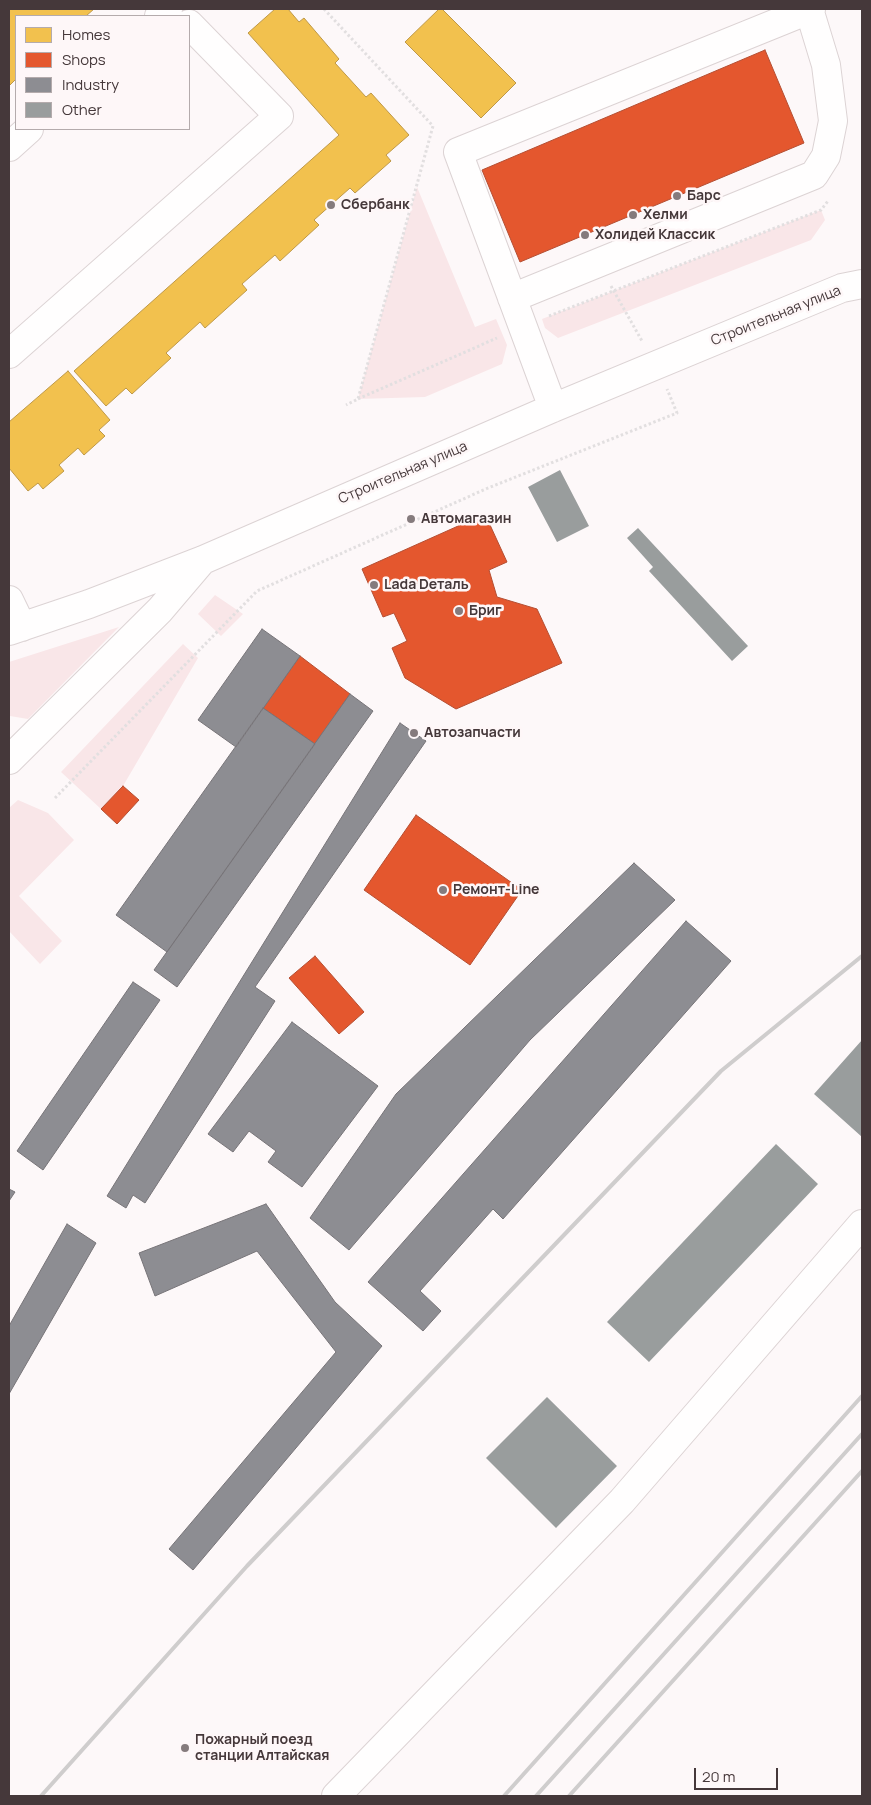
<!DOCTYPE html>
<meta charset="utf-8">
<style>
body{margin:0}
#map{position:relative;width:871px;height:1805px;overflow:hidden;background:#fdf8f9;font-family:Manrope,sans-serif}
canvas{display:block}
.frame{position:absolute;inset:0;border:10px solid #45383a;pointer-events:none}
.legend{position:absolute;left:15px;top:15px;width:175px;height:115px;box-sizing:border-box;background:#fef7f8;border:1px solid #b4abac;margin:0;padding:6px 9px;list-style:none;font-size:15px;color:#45383a}
.legend li{display:flex;align-items:center;gap:10px;height:25px}
.legend b{width:25px;border:1px solid #b4abac}
.scale{position:absolute;left:694px;top:1768px;width:84px;height:22px;box-sizing:border-box;border:2px solid #45383a;border-top:0;padding-left:6px;font-size:15px;line-height:18px;white-space:nowrap;color:#45383a;-webkit-text-stroke:4px #fef7f8;paint-order:stroke}
</style>
<div id="map">
<canvas width="871" height="1805"></canvas>
<div class="frame"></div>
<ul class="legend">
<li><b style="height:14px;background:#f2c14e"></b>Homes</li>
<li><b style="height:14px;background:#e4572e"></b>Shops</li>
<li><b style="height:14px;background:#8d8d92"></b>Industry</li>
<li><b style="height:14px;background:#999d9d"></b>Other</li>
</ul>
<div class="scale">20 m</div>
</div>
<script>
const context = document.querySelector('canvas').getContext('2d');
context.lineJoin = 'round';
function fill(path, color) { context.fillStyle = color; context.fill(path, 'evenodd'); }
const shape = rows => new Path2D(rows.map(r => 'M' + r).join(''));
function strokePath(path, color, width, dash) { context.strokeStyle = color; context.lineWidth = width; context.lineCap = dash ? 'butt' : 'round'; context.setLineDash(dash || []); context.stroke(path); }
function write(font, color, halo, rows, align = 'center') {
  context.font = font + ' Manrope,sans-serif'; context.lineWidth = 5; context.setLineDash([]); context.textBaseline = 'middle'; context.strokeStyle = halo; context.fillStyle = color; for (const [text, x, y, turn = 0] of rows) {
    context.save(); context.translate(x, y); context.rotate((+turn || 0) * Math.PI / 180); context.textAlign = isNaN(turn) ? turn : align; if (halo) context.strokeText(text, 0, 0); context.fillText(text, 0, 0); context.restore();
  }
}
fill(shape([
 [417,187,475,327,496,319,507,345,502,364,425,397,358,399],
 [821,210,825,220,811,240,558,338,545,328,542,319],
 [215,595,243,614,221,636,198,614],
 [119,627,28,719,10,716,9,713,9,662],
 [183,644,198,658,123,786,101,809,61,772],
 [18,800,48,813,74,840,19,896,62,941,40,964,9,931,9,808]
]), '#f9e6e8');
const homes = shape([
 [9,9,94,9,86,16,16,16,16,79,9,86,9,9],
 [275,9,288,9,299,22,304,18,339,59,335,63,366,97,371,93,409,135,386,155,391,161,355,193,350,188,314,220,319,225,280,261,275,255,242,284,247,290,205,328,200,322,166,353,171,358,132,394,126,388,106,406,74,371,339,135,248,33,275,9],
 [439,9,442,9,516,83,481,118,405,42,439,9],
 [68,371,110,420,99,430,105,436,84,455,78,448,59,465,64,471,43,489,38,483,28,491,9,468,9,422,68,371]
]);
fill(homes, '#f2c14e');
strokePath(homes, '#be9848', 1);
const shops = shape([
 [765,50,804,143,520,262,482,170,765,50],
 [485,514,507,562,489,570,497,597,537,609,562,663,456,709,405,678,392,648,407,641,394,613,383,617,362,569,485,514],
 [300,656,350,694,315,744,263,708,300,656],
 [123,786,139,800,117,824,101,809,123,786],
 [416,815,522,890,470,965,364,890,416,815],
 [315,956,364,1012,339,1034,289,978,315,956]
]);
fill(shops, '#e4572e');
strokePath(shops, '#b44e32', 1);
const industry = shape([
 [262,629,300,656,236,747,198,720,262,629],
 [350,694,373,711,177,987,154,970,350,694],
 [263,708,315,744,167,952,116,915,263,708],
 [400,723,426,741,255,987,275,1001,145,1203,133,1195,126,1208,107,1196,400,723],
 [634,863,675,900,530,1040,349,1250,310,1218,396,1094,634,863],
 [686,921,731,961,503,1219,493,1209,420,1291,441,1311,423,1331,368,1282,686,921],
 [133,982,160,1000,43,1170,17,1151,133,982],
 [292,1022,378,1086,302,1187,268,1162,276,1151,249,1131,233,1152,208,1134,292,1022],
 [9,1189,15,1192,9,1201,9,1189],
 [266,1204,335,1302,382,1346,193,1570,169,1549,336,1352,257,1251,155,1296,139,1253,266,1204],
 [67,1224,96,1243,9,1394,9,1326,67,1224]
]);
fill(industry, '#8d8d92');
strokePath(industry, '#777478', 1);
fill(shape([
 [560,470,589,526,557,542,528,487],
 [638,528,748,646,732,661,649,571,653,567,627,538],
 [862,1040,862,1137,814,1094],
 [776,1144,818,1184,649,1362,607,1322],
 [547,1397,617,1466,556,1528,486,1458]
]), '#999d9d');
const minor = shape([
 [159,16,168,9],
 [9,147,29,129],
 [512,298,814,175,826,156,833,121,826,65,809,9],
 [9,354,279,116,189,24],
 [553,408,458,152,811,9],
 [9,600,22,627],
 [9,631,89,604,203,560,553,408,842,288,862,284],
 [9,760,160,610,200,563],
 [336,1796,622,1501,862,1224]
]);
strokePath(minor, '#dcd3d4', 30);
strokePath(shape([
 [324,9,433,126,358,399,346,405],
 [611,286,642,341],
 [549,316,821,210,828,201],
 [358,399,497,338],
 [55,798,257,591,488,488,677,413,667,389]
]), '#e2dfe0', 3, [2.5, 2.5]);
strokePath(minor, '#fffefe', 28);
strokePath(shape([
 [41,1796,247,1566,721,1071,862,956],
 [504,1796,862,1396],
 [536,1796,862,1434],
 [569,1796,862,1471]
]), '#cfcdcd', 4);
for (const [x, y, r, color] of [
 [677,196,5,"#857b7d"],
 [331,205,5,"#857b7d"],
 [633,215,5,"#857b7d"],
 [585,235,5,"#857b7d"],
 [411,519,5,"#857b7d"],
 [374,585,5,"#857b7d"],
 [459,611,5,"#857b7d"],
 [414,733,5,"#857b7d"],
 [443,890,5,"#857b7d"],
 [185,1748,5,"#857b7d"]
]) { const dot = new Path2D(); dot.arc(x, y, r, 0, 2 * Math.PI); context.fillStyle = color; context.fill(dot); strokePath(dot, '#fef7f8', 2); }
write('bold 14px', '#45383a', '#fef7f8', [
 ["Барс",687,196],
 ["Сбербанк",341,205],
 ["Хелми",643,215],
 ["Холидей Классик",595,235],
 ["Автомагазин",421,519],
 ["Lada Dеталь",384,585],
 ["Бриг",469,611],
 ["Автозапчасти",424,733],
 ["Ремонт-Line",453,890],
 ["Пожарный поезд",195,1740],
 ["станции Алтайская",195,1756]
], 'left');
write('14px', '#45383a', '#fef7f8', [
 ["Строительная улица",776,316,-22],
 ["Строительная улица",403,473,-23]
]);
</script>
